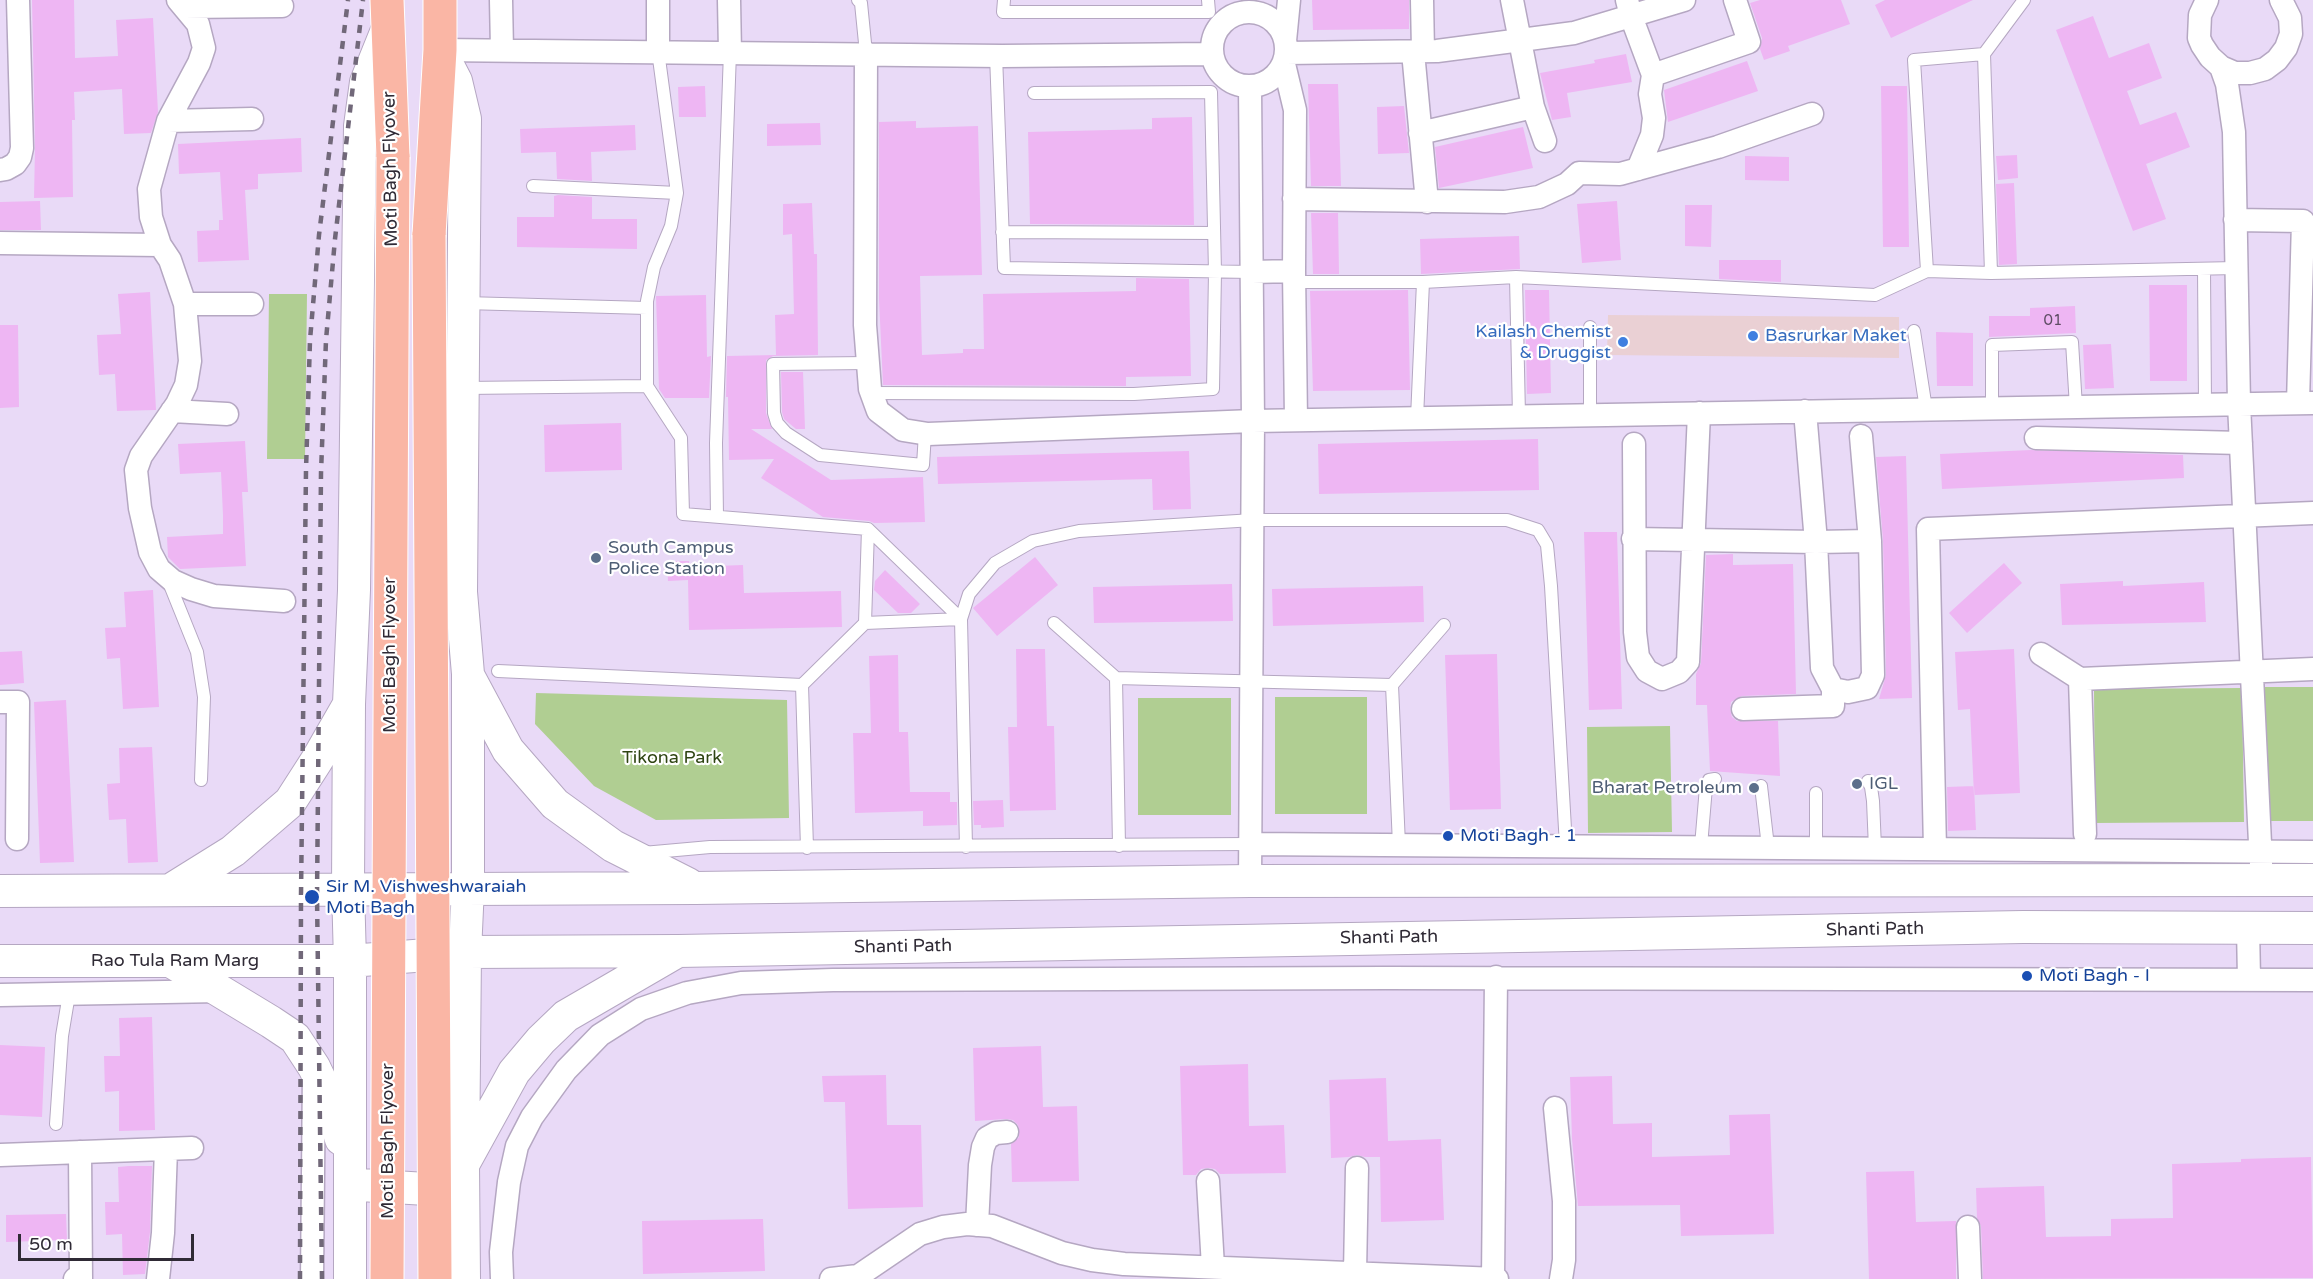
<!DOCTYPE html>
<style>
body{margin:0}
#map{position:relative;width:2313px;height:1279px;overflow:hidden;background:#e9daf7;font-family:"Varela Round",sans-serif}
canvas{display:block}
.scale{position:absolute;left:18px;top:1234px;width:176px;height:27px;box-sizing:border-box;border:3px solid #2f2a35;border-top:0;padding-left:8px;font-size:18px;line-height:21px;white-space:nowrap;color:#2f2a35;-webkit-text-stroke:4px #fff;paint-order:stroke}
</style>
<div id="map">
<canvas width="2313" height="1279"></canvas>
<div class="scale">50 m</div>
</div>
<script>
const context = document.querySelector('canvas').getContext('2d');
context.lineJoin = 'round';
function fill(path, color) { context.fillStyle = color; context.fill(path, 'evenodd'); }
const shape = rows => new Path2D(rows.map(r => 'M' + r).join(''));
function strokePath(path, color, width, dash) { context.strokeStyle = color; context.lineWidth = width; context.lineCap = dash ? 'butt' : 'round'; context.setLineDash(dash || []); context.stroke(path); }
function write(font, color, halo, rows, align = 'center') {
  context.font = font + ' "Varela Round",sans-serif'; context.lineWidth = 4.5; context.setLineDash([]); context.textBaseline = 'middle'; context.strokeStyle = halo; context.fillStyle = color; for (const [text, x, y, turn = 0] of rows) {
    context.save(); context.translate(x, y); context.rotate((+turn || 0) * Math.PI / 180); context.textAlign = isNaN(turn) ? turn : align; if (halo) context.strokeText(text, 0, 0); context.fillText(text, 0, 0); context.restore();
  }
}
fill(shape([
 [1608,315,1899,317,1899,358,1607,355]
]), '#ead0d4');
fill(shape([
 [269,294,307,294,305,459,267,459],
 [2260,687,2313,687,2313,821,2262,821],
 [2242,688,2244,822,2095,823,2094,689],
 [536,693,787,700,789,818,656,820,594,786,535,724],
 [1275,697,1367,697,1367,814,1275,814],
 [1138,698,1231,698,1231,815,1138,815],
 [1670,726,1672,832,1588,833,1587,727]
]), '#b0ce92');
fill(shape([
 [32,0,74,0,75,58,118,56,116,20,153,18,158,112,151,133,124,134,122,89,74,92,75,120,72,120,73,197,34,198,35,148],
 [1312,0,1409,0,1409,29,1313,30],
 [1760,0,1841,0,1850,24,1788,46,1790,51,1764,60,1760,49,1762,38,1750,3],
 [1885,0,1973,0,1891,38,1875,5],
 [2093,16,2109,58,2149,43,2162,78,2127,91,2140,125,2176,112,2190,147,2146,164,2166,219,2133,231,2056,30],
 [1626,54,1632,82,1567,93,1571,117,1552,120,1540,73,1595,63,1594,60],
 [1747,61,1758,91,1668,122,1664,90],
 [1308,84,1338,84,1341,186,1311,186],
 [705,86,706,117,679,117,678,87],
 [1881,86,1907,86,1909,247,1883,247],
 [1404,106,1409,153,1378,154,1377,107],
 [1192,117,1194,225,1030,224,1028,132,1152,129,1152,118],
 [916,121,916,128,978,126,982,275,920,276,922,355,963,353,963,349,984,349,983,294,1136,291,1136,278,1189,279,1191,376,1126,377,1126,386,883,385,879,299,879,122],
 [820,123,821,145,767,146,767,124],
 [635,125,636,150,591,152,592,181,557,179,556,152,521,153,520,129],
 [1523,127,1533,168,1439,188,1435,147],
 [301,138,302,172,258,174,258,189,245,190,249,260,198,262,197,231,219,230,219,220,223,220,220,172,179,174,178,144],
 [2017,155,2018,178,1998,180,1996,156],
 [1745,156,1789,157,1789,181,1745,180],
 [2014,183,2017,264,1999,265,1996,184],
 [558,195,592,197,592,219,637,219,637,249,517,247,517,217,554,217,554,196],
 [40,201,41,230,0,230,0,202],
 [1617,201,1621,260,1582,263,1577,204],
 [812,203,814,254,817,254,818,355,773,356,766,360,766,413,772,429,751,429,831,480,923,477,925,522,874,523,869,521,823,517,761,478,774,459,729,460,728,397,726,397,727,356,776,355,775,315,794,314,792,234,783,235,783,204],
 [1685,205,1712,205,1711,247,1685,246],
 [1311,213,1338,213,1339,274,1313,274],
 [1519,236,1520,269,1421,274,1420,239],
 [1719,260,1781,260,1781,282,1719,279],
 [2149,285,2187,285,2187,381,2150,381],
 [1408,290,1410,390,1313,391,1310,291],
 [1525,290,1549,290,1551,393,1527,394],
 [150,292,156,410,117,411,115,374,99,375,97,335,121,334,118,294],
 [706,295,707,357,711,356,709,398,665,398,659,389,656,296],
 [2075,306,2076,333,1989,337,1989,316,2030,316,2030,308],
 [0,325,18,325,19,407,0,408],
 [1936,332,1973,333,1973,386,1937,386],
 [2111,344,2114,388,2085,389,2083,345],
 [781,372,803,372,805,429,796,429,784,419,782,412],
 [621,423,622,470,545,472,544,425],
 [1538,439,1539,490,1319,494,1318,444],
 [245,441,248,492,242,492,246,566,180,569,168,557,167,537,223,534,223,515,221,472,180,474,178,444],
 [2031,450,2183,455,2184,478,1942,489,1940,454],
 [1189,451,1191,509,1153,510,1152,479,938,484,937,457],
 [1906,456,1912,698,1879,699,1886,675,1883,540,1876,457],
 [1584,532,1617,532,1622,709,1589,710],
 [1733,554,1733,565,1793,564,1796,694,1742,696,1731,702,1730,709,1732,717,1737,721,1778,721,1780,776,1710,771,1707,705,1696,705,1696,674,1701,663,1706,555],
 [1035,557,1058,585,997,636,973,608],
 [667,561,689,561,689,567,743,565,744,593,841,591,842,627,689,630,688,580,668,581],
 [2004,563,2022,583,1967,633,1949,613],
 [885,570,920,604,911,613,898,613,874,590,875,581],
 [2123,581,2123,586,2204,582,2206,622,2062,625,2060,584],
 [1232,584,1233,621,1094,623,1093,587],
 [1423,586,1424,622,1273,626,1272,589],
 [153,590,159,707,123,709,120,658,107,659,105,628,126,627,124,592],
 [1016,649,1045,649,1047,726,1054,726,1056,810,1010,811,1008,727,1017,727],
 [2014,649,2020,793,1974,795,1970,709,1958,710,1955,652],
 [22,651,24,683,0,685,0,652],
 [1497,654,1501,809,1450,810,1445,655],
 [898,655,899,732,908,732,910,792,950,792,950,802,957,802,957,825,923,826,923,811,855,813,853,733,871,733,869,656],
 [66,700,74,862,40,863,34,702],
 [152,747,158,862,128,863,126,819,109,820,107,784,120,783,119,748],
 [1974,786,1976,830,1948,831,1947,787],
 [1003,800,1004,827,981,828,981,825,974,825,973,801],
 [152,1017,155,1130,119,1131,119,1091,105,1092,104,1056,120,1056,119,1018],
 [0,1045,45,1047,42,1117,0,1115],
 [1041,1046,1043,1107,1077,1106,1079,1181,1012,1182,1011,1144,1019,1137,1018,1125,1013,1120,1006,1119,975,1121,973,1048],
 [1248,1064,1249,1126,1284,1125,1286,1173,1220,1174,1215,1169,1208,1168,1201,1169,1196,1175,1183,1175,1180,1066],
 [886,1075,887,1125,921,1125,923,1207,848,1209,845,1102,824,1102,822,1076],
 [1612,1076,1613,1124,1652,1123,1652,1157,1730,1155,1729,1115,1770,1114,1774,1234,1681,1236,1680,1205,1578,1206,1572,1139,1570,1077],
 [1386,1078,1388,1141,1441,1139,1444,1220,1381,1222,1380,1157,1365,1157,1357,1155,1349,1157,1331,1158,1329,1080],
 [2311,1157,2313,1278,1983,1279,1981,1226,1977,1218,1976,1188,2044,1186,2046,1237,2111,1236,2111,1219,2173,1218,2172,1164,2241,1162,2241,1159],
 [129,1166,152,1166,150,1232,145,1274,123,1275,122,1234,106,1235,105,1202,119,1202,118,1167],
 [1914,1171,1916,1222,1956,1221,1956,1279,1869,1279,1866,1172],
 [66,1214,67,1240,6,1242,6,1215],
 [763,1219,765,1271,643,1274,642,1221]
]), '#eeb6f3');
const lane = shape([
 [858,0,861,3,866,53],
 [1004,0,1003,12,1209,12,1208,0],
 [658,51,677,193,671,226,654,267,647,301,647,386,681,438,683,514,868,529],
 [1984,54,2024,0],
 [996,55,1004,268,1252,272],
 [533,186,677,193],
 [1002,232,1214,233],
 [2204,269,2205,404],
 [1927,271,1914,60,1984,54,1991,273],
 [1516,277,1875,295,1927,271,1991,273,2236,268],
 [1294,282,1423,282],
 [465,303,647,308],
 [1914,331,1926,409],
 [868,363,773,364,774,413,777,423,786,433,820,455,923,465,925,433],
 [464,388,647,386],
 [871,393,1134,394,1213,389,1215,272,1211,92,1034,93],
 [1992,408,1992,345,2072,342,2076,407],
 [1590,415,1590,327],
 [1417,418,1423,282,1516,277,1519,416],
 [717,516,716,443,730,52],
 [168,580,197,652,204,697,201,780],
 [1054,623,1116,678],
 [498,671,802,685],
 [1392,685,1444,625],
 [1868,781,1871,787,1873,801,1875,848],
 [1761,786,1768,847],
 [1119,846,1116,678,1392,685,1399,845],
 [1701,846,1706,787,1709,780,1715,779],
 [966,847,961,619,969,594,995,563,1033,541,1079,531,1253,520,1507,520,1538,530,1547,545,1551,586,1566,846],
 [807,848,802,685,865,623,961,619,868,529,865,623],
 [1816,848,1816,793],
 [643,853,710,847,1250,844],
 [56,1124,62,1036,69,994]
]);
const street = shape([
 [178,0,198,24,204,48,199,63,168,121,149,189,151,217,160,245,170,260,185,304,190,361,186,385,177,404,141,456,136,470,140,508,150,552,159,569,173,581,191,589,214,596,284,601],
 [501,0,502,50],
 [658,0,658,51],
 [729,0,730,52],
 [1422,0,1423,51],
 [1512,0,1533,107],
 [1627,0,1631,16,1653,75,1749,42,1735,0],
 [2207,0,2200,15,2199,38,2202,45,2210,57,2221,67,2235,73,2250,73,2265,69,2277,60,2286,48,2291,34,2290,18,2281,0],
 [184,7,282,6],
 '1212 49a37 37 0 1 1 74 0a37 37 0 1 1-74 0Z',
 [1285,41,1289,0],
 [440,50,1002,56,1211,54],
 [1413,52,1427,202],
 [866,53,865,325,870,389,878,411,903,430,928,434,1253,421,2313,403],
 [1286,53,1437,51,1521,40,1574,33,1684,0],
 [1284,64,1295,110,1294,271,1296,420],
 [2221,67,2227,84,2234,132,2239,404,2261,864],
 [1250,87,1253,421,1250,881],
 [168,121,252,119],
 [1420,133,1533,107,1545,141],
 [1638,169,1652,135,1654,118,1650,94,1653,75],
 [0,170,6,169,15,164,20,157,22,148,18,0],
 [1294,199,1505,202,1539,197,1567,184,1579,173,1620,174,1718,147,1812,114],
 [2235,220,2303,221,2298,403],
 [0,243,160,245],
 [1252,272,1294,271],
 [185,304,252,304],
 [172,411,227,414],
 [1805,411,1816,542,1870,541],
 [2036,438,2241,443],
 [1634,444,1635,632,1638,657,1647,671,1662,679,1679,672,1688,662,1699,413],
 [1633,539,1816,542,1822,668,1833,689,1848,692,1867,688,1873,675,1870,541,1861,436],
 [2041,654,2080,679,2313,669],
 [2080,679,2085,834],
 [0,702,18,702,17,839],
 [1743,709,1833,706,1833,689],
 [1250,844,2313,852],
 [1935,849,1928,529,2313,513],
 [2248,927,2249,979],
 [0,995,220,991],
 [1555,1108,1564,1201,1564,1260,1561,1279],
 [0,1155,192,1148],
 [1208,1181,1213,1267],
 [977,1225,980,1165,983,1147,987,1138,996,1133,1007,1132],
 [1968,1227,1970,1279],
 [1355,1273,1357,1168],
 [75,1279,81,1279,80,1152],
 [158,1279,163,1233,166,1149],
 [312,1279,314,1071],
 [502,1279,501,1252,509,1182,517,1146,532,1117,566,1070,600,1035,641,1009,687,993,741,983,833,980,1385,978,2313,980],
 [831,1279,858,1276,920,1234,943,1227,967,1224,992,1226,1062,1253,1092,1260,1124,1264,1497,1279],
 [1493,1279,1496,977]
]);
const secondary = shape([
 [440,50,456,81,465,119,461,592,468,674,468,887,465,952,463,1164,464,1279],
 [469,677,508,750,555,804,613,846,688,884],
 [172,889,233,851,290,802,317,760,348,706],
 [0,891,695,888,1250,881,2313,880],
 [0,961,350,961,465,952,678,951,2023,927,2313,928],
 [172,962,271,1022,295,1038,314,1067,327,1094,341,1139],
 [465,1161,514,1072,541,1040,566,1016,678,951],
 [360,1185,460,1191],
 [350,1279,350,961,348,888,349,704,354,590,360,126,366,82,387,30]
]);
const primary = shape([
 [387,0,393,157],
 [429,235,440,50,440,0]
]);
strokePath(lane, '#b5a7c2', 14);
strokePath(street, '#b5a7c2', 25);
strokePath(secondary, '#b5a7c2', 34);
strokePath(primary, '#fff', 35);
strokePath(lane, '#fff', 12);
strokePath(street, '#fff', 22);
strokePath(secondary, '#fff', 32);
strokePath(primary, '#fab6a5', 33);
strokePath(shape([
 [300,1279,301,895,306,470,310,340,319,235,348,0],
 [322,1279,317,896,321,473,326,340,335,239,363,0]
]), '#716879', 4.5, [8, 8]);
const primaryBridge = shape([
 [429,235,435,1279],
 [387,1279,393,157]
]);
strokePath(primaryBridge, '#fff', 35, []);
strokePath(primaryBridge, '#fab6a5', 33);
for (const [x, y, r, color] of [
 [1753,336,6,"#3f7fe0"],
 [1623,342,6,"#3f7fe0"],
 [596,558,6,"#5c6f8a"],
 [1857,784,6,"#5c6f8a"],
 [1754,788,6,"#5c6f8a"],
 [1448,836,6,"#1a4fb4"],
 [312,897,8,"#1a4fb4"],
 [2027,976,6,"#1a4fb4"]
]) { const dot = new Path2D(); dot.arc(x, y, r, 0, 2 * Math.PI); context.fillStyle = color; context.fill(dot); strokePath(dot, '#fff', 2); }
write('15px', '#5f4d64', null, [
 ["01",2053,321]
]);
write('18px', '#2f2a35', '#fff', [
 ["Moti Bagh Flyover",391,169,-91],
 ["Moti Bagh Flyover",390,655,-90],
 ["Shanti Path",1875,930,-1],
 ["Shanti Path",1389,938,-1],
 ["Shanti Path",903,947,-1],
 ["Rao Tula Ram Marg",175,961],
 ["Moti Bagh Flyover",388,1141,-90]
]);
write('18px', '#366cbe', '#fff', [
 ["Kailash Chemist",1611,332],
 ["& Druggist",1611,353],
 ["Basrurkar Maket",1765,336,"left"]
], 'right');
write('18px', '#4e5e75', '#fff', [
 ["South Campus",608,548],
 ["Police Station",608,569],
 ["IGL",1869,784],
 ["Bharat Petroleum",1742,788,"right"]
], 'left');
write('18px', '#2f4513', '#fff', [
 ["Tikona Park",672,758]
]);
write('18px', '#164399', '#fff', [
 ["Moti Bagh - 1",1460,836],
 ["Sir M. Vishweshwaraiah",326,887],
 ["Moti Bagh",326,908],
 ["Moti Bagh - I",2039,976]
], 'left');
</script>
